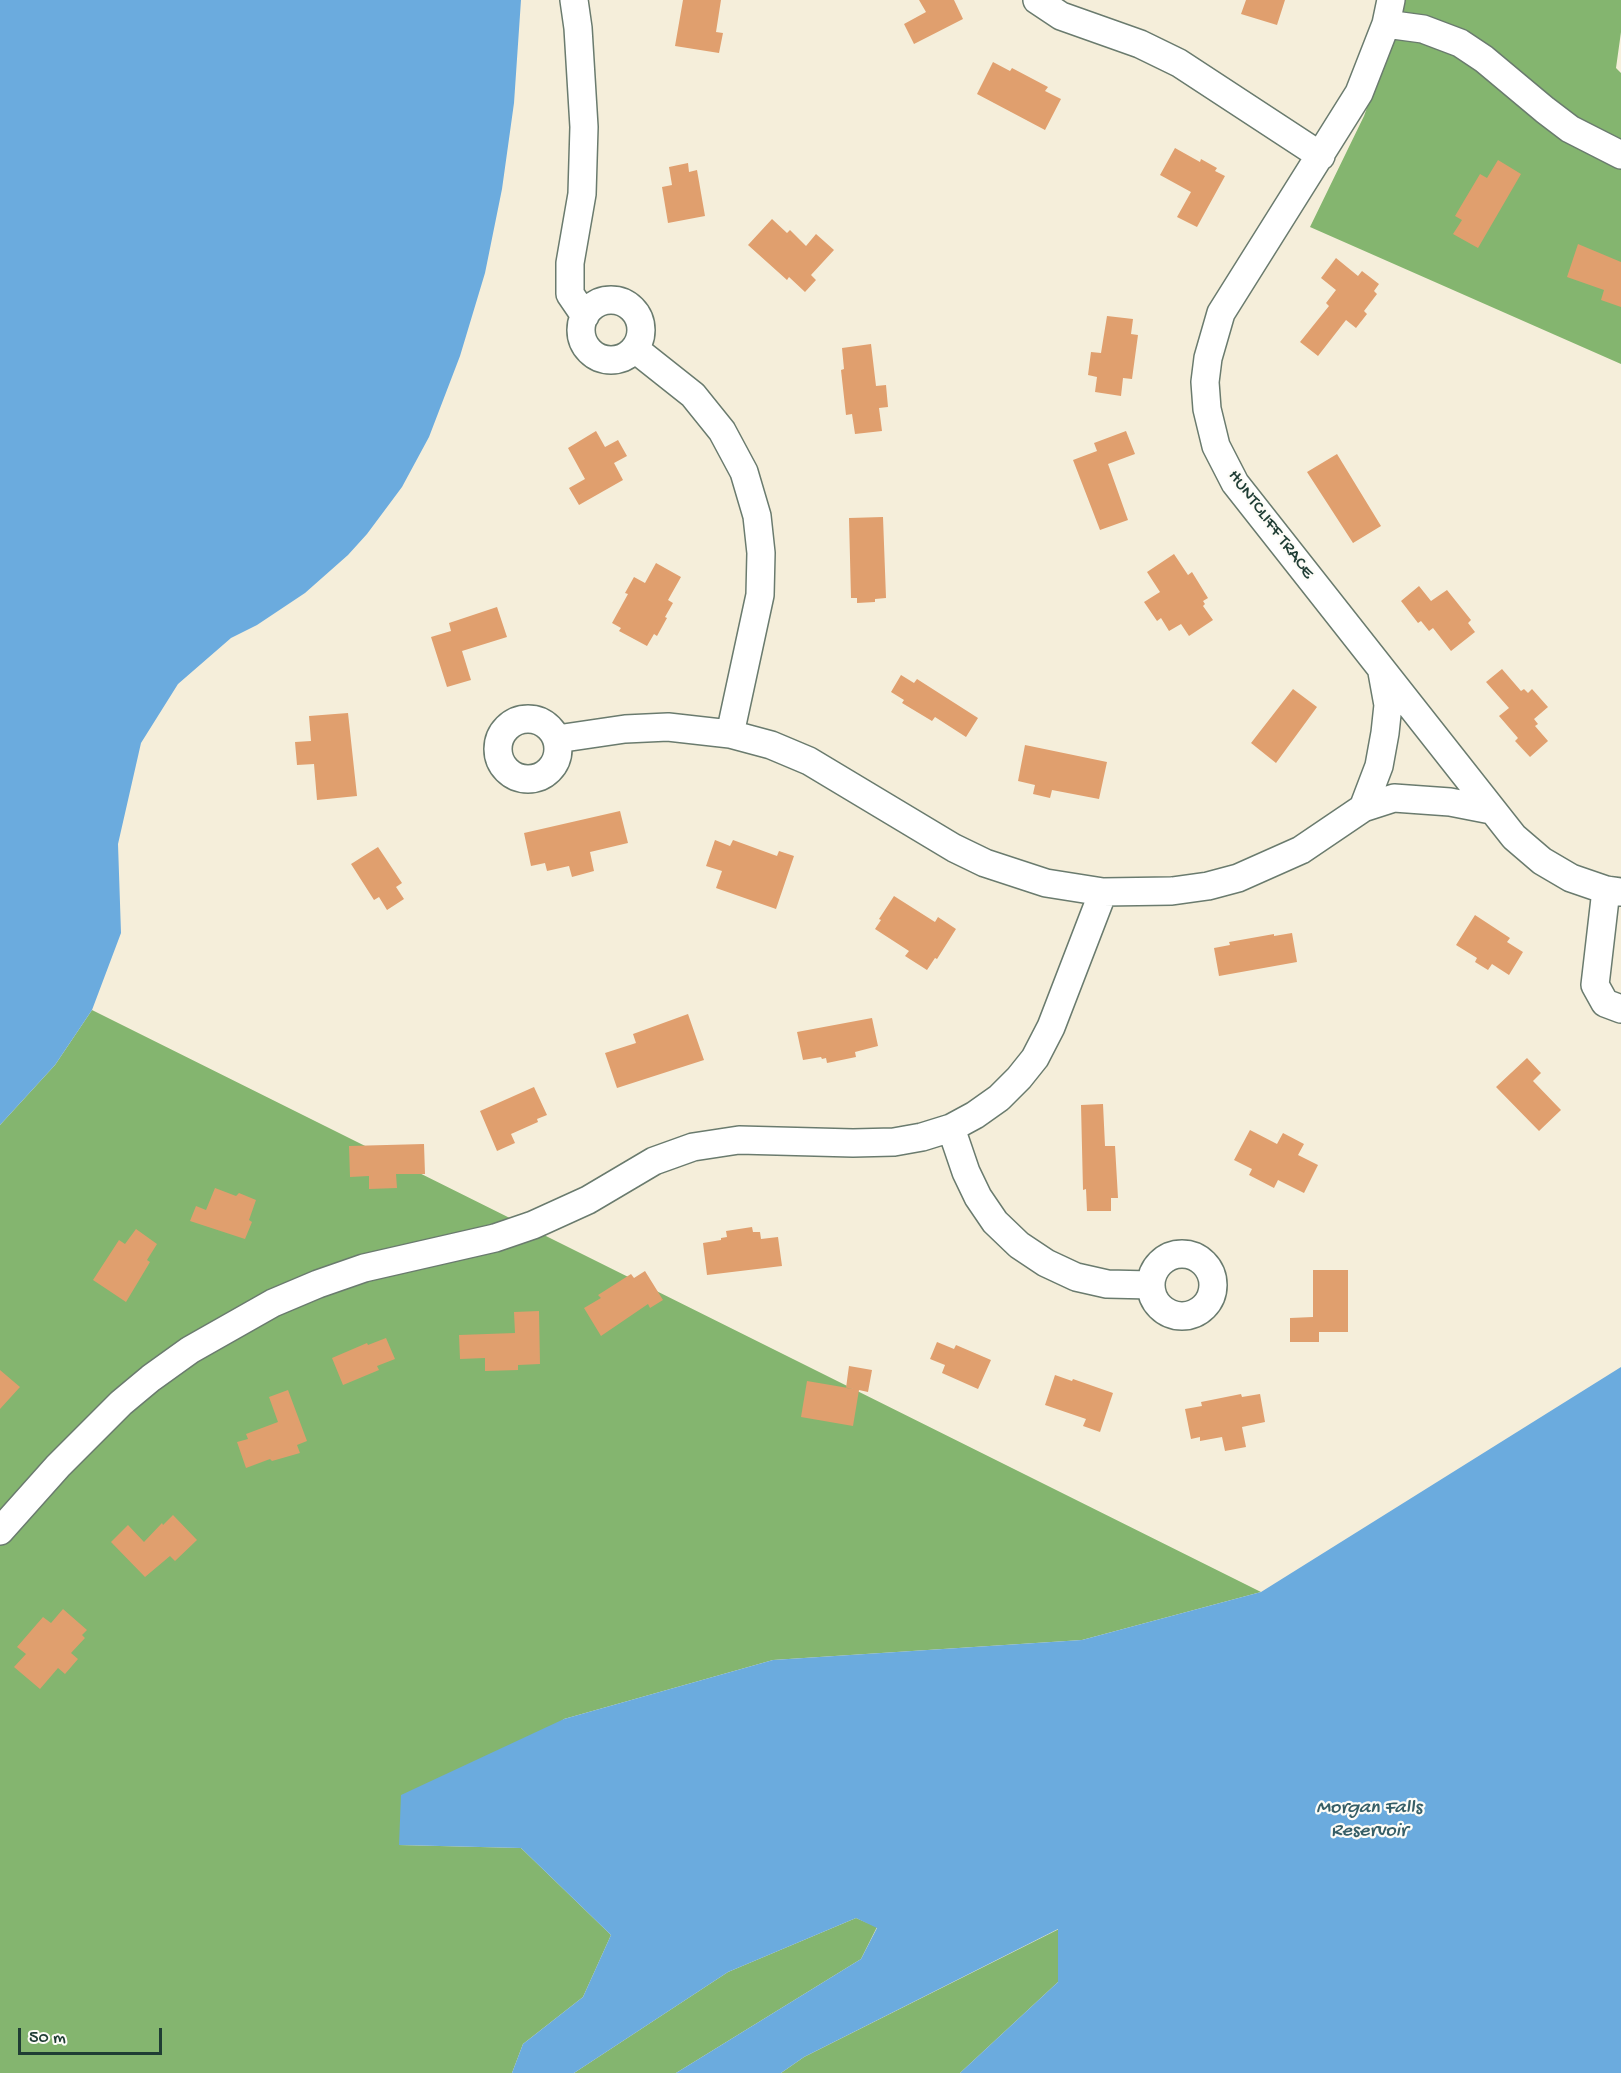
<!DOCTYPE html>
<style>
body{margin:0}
#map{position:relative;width:1621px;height:2073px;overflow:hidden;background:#f5eeda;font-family:"Gochi Hand",sans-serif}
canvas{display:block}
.scale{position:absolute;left:18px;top:2028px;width:144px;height:27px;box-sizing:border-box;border:3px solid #1f3d34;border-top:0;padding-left:8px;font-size:18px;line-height:21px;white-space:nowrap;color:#1f3d34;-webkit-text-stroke:4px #fdfcf7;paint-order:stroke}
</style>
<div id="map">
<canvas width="1621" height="2073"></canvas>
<div class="scale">50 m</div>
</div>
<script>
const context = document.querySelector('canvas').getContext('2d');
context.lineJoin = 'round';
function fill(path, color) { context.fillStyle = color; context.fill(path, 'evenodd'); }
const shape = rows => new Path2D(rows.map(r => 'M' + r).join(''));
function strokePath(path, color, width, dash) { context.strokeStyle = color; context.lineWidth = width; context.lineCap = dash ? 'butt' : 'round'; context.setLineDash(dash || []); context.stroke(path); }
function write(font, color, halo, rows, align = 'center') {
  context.font = font + ' "Gochi Hand",sans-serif'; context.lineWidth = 4.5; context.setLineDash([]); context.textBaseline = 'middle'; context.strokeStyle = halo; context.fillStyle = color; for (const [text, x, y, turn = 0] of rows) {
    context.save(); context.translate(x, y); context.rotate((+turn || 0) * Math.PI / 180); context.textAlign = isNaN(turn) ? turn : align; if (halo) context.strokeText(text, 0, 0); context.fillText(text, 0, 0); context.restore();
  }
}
fill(shape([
 [1406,0,1621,0,1621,32,1616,68,1621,73,1621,364,1310,227,1364,116],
 [92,1010,1261,1592,1082,1640,773,1660,564,1719,399,1845,521,1848,611,1935,583,1997,523,2044,512,2073,0,2073,0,1125,55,1065],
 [856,1918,877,1927,861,1959,676,2073,574,2073,728,1972],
 [1059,1929,1058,1982,960,2073,781,2073,804,2057]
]), '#84b56f');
fill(shape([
 [0,0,521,0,514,103,502,189,485,273,460,356,429,437,402,487,367,534,348,555,305,593,257,625,231,638,178,684,141,743,118,844,121,933,92,1010,55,1065,0,1125],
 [1621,1367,1621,2073,960,2073,1058,1982,1058,1929,804,2057,781,2073,676,2073,861,1959,877,1928,856,1918,728,1972,574,2073,512,2073,523,2044,583,1997,611,1935,521,1848,399,1845,401,1795,564,1719,773,1660,1082,1640,1261,1592]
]), '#6babde');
fill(shape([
 [683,0,721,0,716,32,723,33,719,53,675,46],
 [919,0,954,0,963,19,914,44,904,24,926,12],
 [1246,0,1285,0,1277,25,1241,14],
 [993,62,1010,71,1012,68,1048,87,1045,91,1061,99,1045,130,977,94],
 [1175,148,1200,162,1201,159,1217,168,1215,171,1225,176,1197,227,1177,217,1191,192,1160,175],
 [1498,160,1521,174,1478,248,1453,234,1462,220,1455,216,1480,174,1487,178],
 [688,163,689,172,697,170,705,216,668,223,662,187,672,185,669,167],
 [772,219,787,233,790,230,806,246,816,234,834,250,811,275,816,280,805,292,789,277,787,280,748,245],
 [1578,244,1621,262,1621,307,1601,300,1604,290,1567,277],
 [1336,258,1358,276,1362,271,1379,284,1374,291,1377,294,1364,311,1367,314,1356,328,1346,320,1318,356,1300,342,1329,306,1326,303,1336,290,1321,278],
 [1107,316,1133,319,1131,334,1138,335,1132,379,1123,378,1121,396,1095,392,1097,377,1088,375,1091,352,1101,353],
 [871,344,876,386,886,385,888,407,879,408,882,431,855,434,852,414,846,415,841,370,844,369,842,348],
 [596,431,605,447,618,440,627,456,614,463,623,480,579,505,569,488,585,479,568,448],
 [1126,431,1135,454,1108,464,1128,520,1100,530,1073,460,1097,451,1094,443],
 [1337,454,1381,526,1353,543,1307,472],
 [883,517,886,598,875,599,875,602,857,603,857,598,851,598,849,518],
 [1174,554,1188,575,1192,572,1208,598,1203,601,1205,604,1203,606,1213,620,1189,636,1181,624,1169,631,1161,618,1157,621,1144,602,1160,592,1147,572],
 [656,563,681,577,668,600,673,603,665,617,667,618,657,636,654,634,647,646,619,631,621,628,612,623,628,594,625,593,634,577,645,583],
 [1419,586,1431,601,1447,590,1471,620,1468,623,1475,632,1451,651,1433,628,1429,631,1421,621,1418,623,1401,601],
 [497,607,507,637,462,651,471,680,447,687,431,637,451,631,449,623],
 [1502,669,1521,691,1524,689,1528,693,1532,689,1548,707,1534,719,1538,724,1535,726,1548,741,1530,757,1515,741,1518,738,1499,716,1509,708,1486,682],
 [901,675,914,683,917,679,978,718,966,737,935,717,932,721,902,703,904,700,891,692],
 [1293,689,1317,707,1276,763,1251,743],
 [348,713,357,796,317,800,314,764,297,765,295,742,311,741,309,716],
 [1025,745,1107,762,1099,799,1052,790,1050,798,1033,794,1035,785,1018,781],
 [620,811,628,843,590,852,594,871,572,877,569,866,547,871,545,863,531,866,524,833],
 [715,840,730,846,733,840,777,856,779,851,794,856,776,909,716,888,722,871,706,866],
 [378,847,402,883,396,887,404,899,387,910,379,897,374,900,351,864],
 [894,896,935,922,938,917,956,929,937,959,935,958,927,970,905,956,909,951,875,929,881,920,879,919],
 [1475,915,1510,938,1507,942,1523,952,1509,975,1492,964,1488,970,1475,962,1477,958,1456,945],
 [1292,933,1297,962,1219,976,1214,948,1230,945,1229,942,1274,934,1274,936],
 [688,1014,704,1060,617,1088,605,1053,636,1043,633,1034],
 [872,1018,878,1046,855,1052,856,1057,827,1063,826,1058,822,1059,821,1057,803,1060,797,1032],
 [1527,1058,1541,1073,1533,1081,1561,1110,1539,1131,1496,1087],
 [534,1087,547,1115,537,1119,538,1122,511,1134,515,1143,497,1151,480,1111],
 [1103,1104,1105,1146,1115,1146,1118,1198,1111,1198,1111,1211,1087,1211,1086,1189,1083,1190,1081,1105],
 [1250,1130,1277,1144,1283,1133,1304,1144,1298,1155,1318,1165,1304,1193,1278,1180,1274,1188,1249,1175,1252,1169,1234,1160],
 [424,1144,425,1174,396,1174,397,1188,369,1189,369,1176,350,1177,349,1146],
 [215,1188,236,1196,239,1193,256,1200,249,1220,252,1222,245,1239,190,1221,196,1206,206,1210],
 [752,1227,753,1232,760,1232,761,1239,778,1237,782,1266,707,1275,703,1243,721,1240,721,1238,727,1237,726,1231],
 [136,1229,157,1244,147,1260,150,1262,126,1302,93,1280,119,1240,125,1244],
 [1313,1270,1348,1270,1348,1332,1319,1332,1319,1342,1290,1342,1290,1318,1313,1317],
 [645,1271,663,1300,650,1308,648,1304,601,1336,584,1308,601,1298,598,1295,631,1274,634,1278],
 [539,1311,540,1364,518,1365,518,1370,485,1371,485,1358,460,1359,459,1335,515,1333,514,1312],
 [386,1338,395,1359,377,1366,379,1370,343,1385,332,1358,367,1343,368,1345],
 [937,1342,954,1349,956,1345,991,1360,978,1389,942,1373,945,1365,930,1359],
 [849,1366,872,1370,868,1392,859,1390,853,1426,801,1417,807,1381,854,1389,846,1388],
 [0,1370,20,1387,0,1409],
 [1055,1375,1072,1381,1073,1379,1113,1393,1100,1432,1083,1426,1086,1419,1045,1405],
 [288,1390,307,1441,297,1445,300,1453,272,1461,270,1459,246,1468,237,1442,248,1439,246,1434,278,1422,269,1397],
 [1241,1394,1242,1397,1260,1394,1265,1422,1242,1427,1246,1447,1225,1451,1222,1437,1200,1441,1200,1437,1191,1439,1185,1409,1202,1406,1201,1402],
 [173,1515,197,1540,175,1561,170,1556,145,1577,111,1542,128,1525,144,1542,162,1523,163,1525],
 [63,1609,87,1630,82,1635,85,1638,71,1653,78,1659,65,1674,58,1668,40,1689,14,1667,26,1654,17,1647,43,1617,51,1623]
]), '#e09f6e');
const minor = shape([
 [574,0,578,28,584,127,582,194,570,263,570,294,585,316],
 [1037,0,1061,16,1140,44,1179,63,1321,156],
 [1391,0,1386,24,1359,93,1221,313,1208,358,1205,382,1207,409,1216,446,1235,483,1514,837,1542,861,1571,878,1606,890,1621,892],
 [1386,24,1423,29,1460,43,1484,59,1545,110,1570,129,1621,155],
 '581 330a30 30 0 1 1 60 0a30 30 0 1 1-60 0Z',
 [635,349,693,395,722,431,744,472,757,516,761,553,760,595,730,734],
 '498 749a30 30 0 1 1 60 0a30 30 0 1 1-60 0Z',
 [557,739,625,729,668,727,730,734,771,745,809,761,954,848,985,863,1046,883,1103,892,1172,891,1208,886,1238,878,1301,850,1363,808,1394,798,1450,802,1491,810],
 [1363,808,1379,766,1385,733,1388,705,1382,672],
 [1606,890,1595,985,1605,1003,1621,1009],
 [951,1128,966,1172,978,1197,995,1222,1019,1245,1046,1263,1076,1277,1107,1284,1151,1285],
 '1151 1285a31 31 0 1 1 62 0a31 31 0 1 1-62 0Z',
 [0,1531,58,1466,121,1403,151,1378,190,1350,273,1303,318,1284,364,1268,495,1238,533,1225,588,1200,654,1161,693,1147,739,1140,853,1143,894,1142,922,1137,951,1128,975,1115,999,1098,1019,1078,1035,1058,1051,1027,1103,892]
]);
strokePath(minor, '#6a7b6e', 30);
strokePath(minor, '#fff', 27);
write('18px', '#1f3d34', '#fdfcf7', [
 ["HUNTCLIFF TRACE",1270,525,53]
]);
write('italic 20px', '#365e67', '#fdfcf7', [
 ["Morgan Falls",1369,1809],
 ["Reservoir",1369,1832]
]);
</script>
